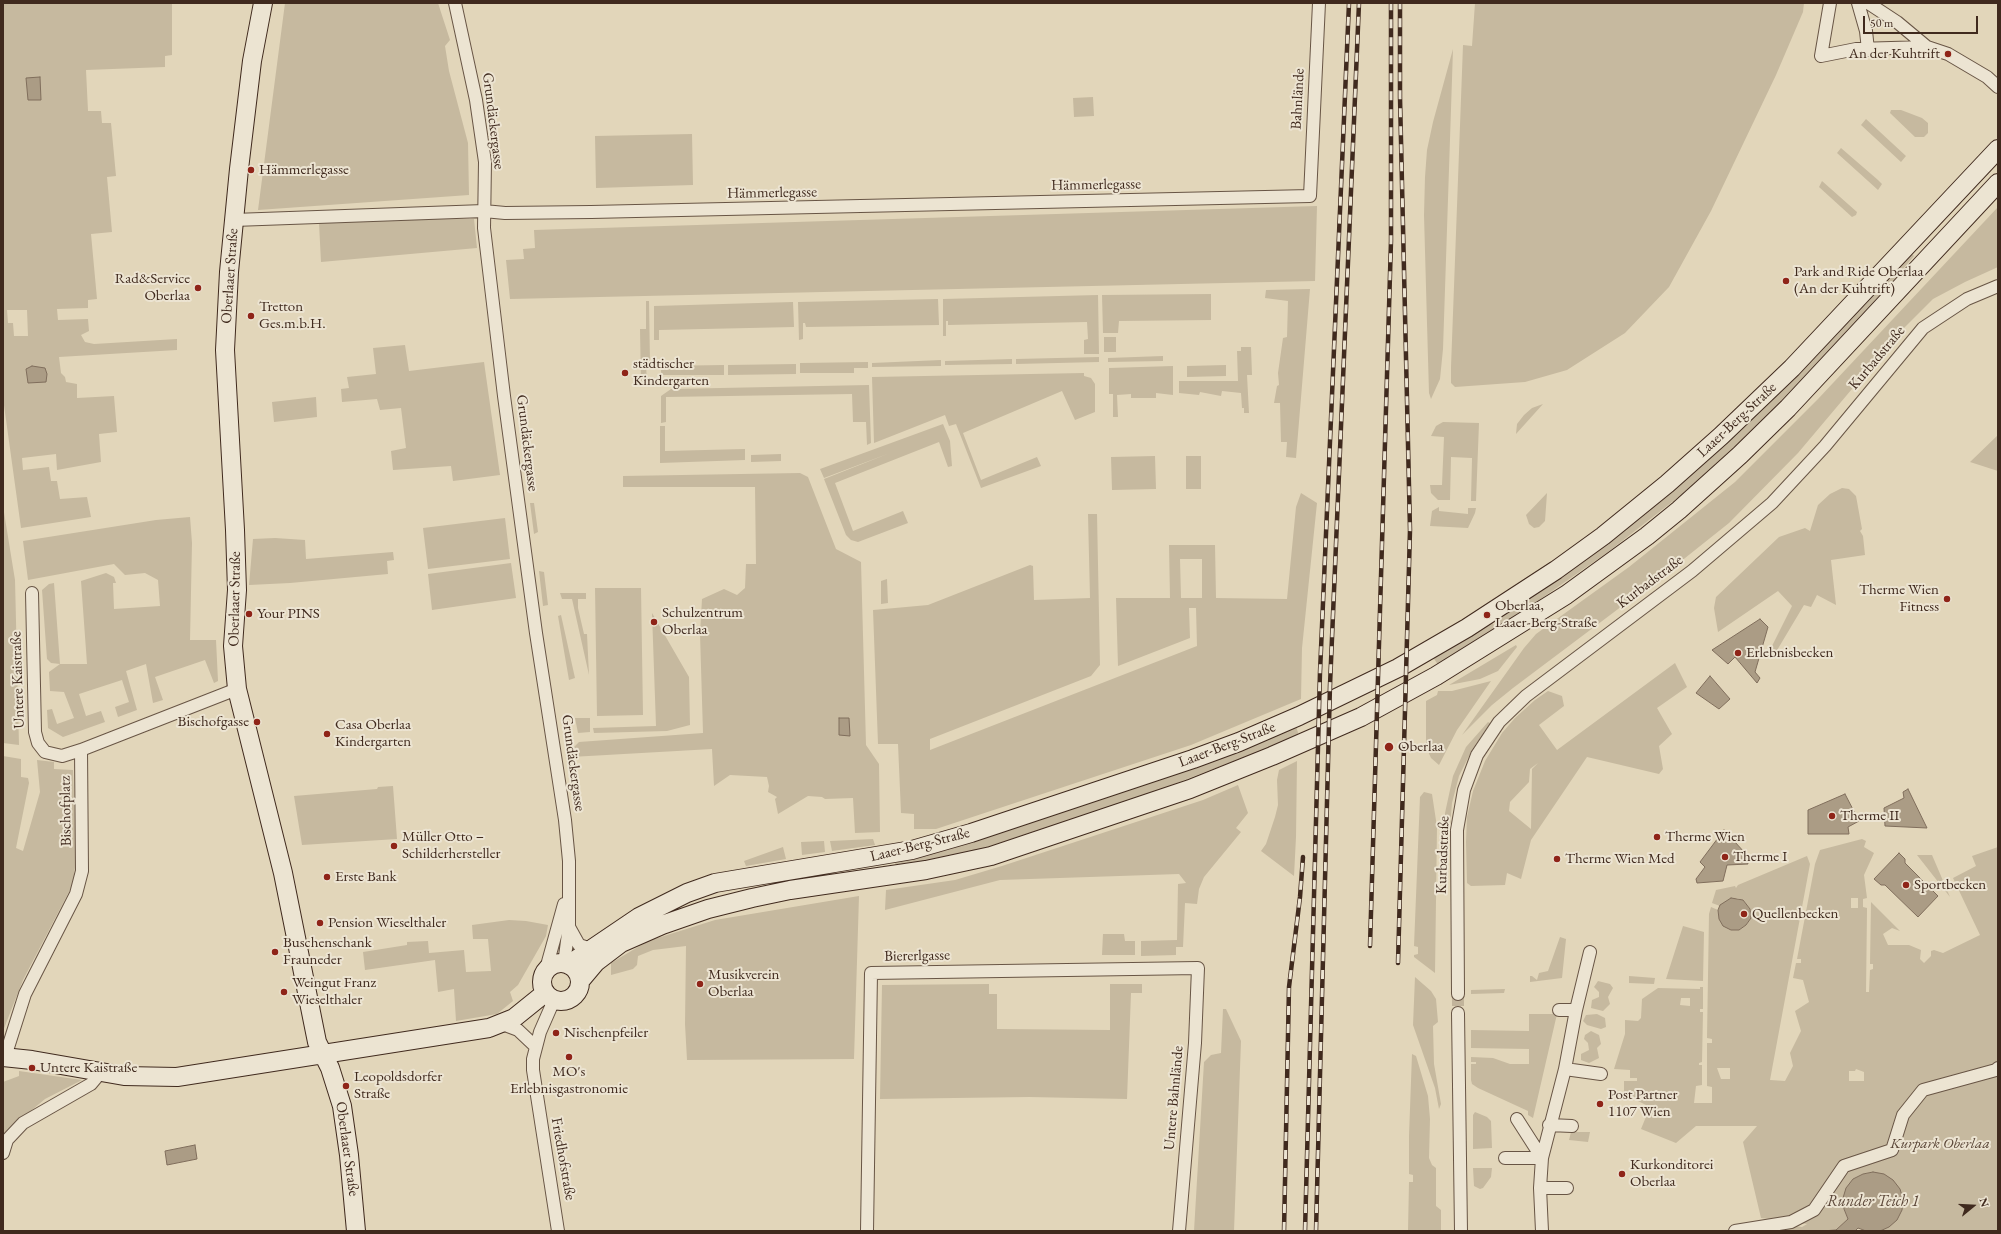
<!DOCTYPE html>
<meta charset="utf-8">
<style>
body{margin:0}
#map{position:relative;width:2001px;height:1234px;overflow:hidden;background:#e2d6ba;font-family:"EB Garamond",serif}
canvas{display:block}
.frame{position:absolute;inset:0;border:4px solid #402a1e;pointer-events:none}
.north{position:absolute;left:1953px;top:1186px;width:40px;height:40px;-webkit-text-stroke:3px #ece4d2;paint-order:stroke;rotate:72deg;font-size:11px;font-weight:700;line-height:16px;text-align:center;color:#402a1e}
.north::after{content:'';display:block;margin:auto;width:14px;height:18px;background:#402a1e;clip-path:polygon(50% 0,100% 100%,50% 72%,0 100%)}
.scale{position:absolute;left:1863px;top:16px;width:115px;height:18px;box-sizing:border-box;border:2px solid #402a1e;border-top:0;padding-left:5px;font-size:12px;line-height:14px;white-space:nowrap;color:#402a1e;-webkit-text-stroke:3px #ece4d2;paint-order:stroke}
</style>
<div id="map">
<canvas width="2001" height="1234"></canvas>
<div class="frame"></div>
<div class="north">N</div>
<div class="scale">50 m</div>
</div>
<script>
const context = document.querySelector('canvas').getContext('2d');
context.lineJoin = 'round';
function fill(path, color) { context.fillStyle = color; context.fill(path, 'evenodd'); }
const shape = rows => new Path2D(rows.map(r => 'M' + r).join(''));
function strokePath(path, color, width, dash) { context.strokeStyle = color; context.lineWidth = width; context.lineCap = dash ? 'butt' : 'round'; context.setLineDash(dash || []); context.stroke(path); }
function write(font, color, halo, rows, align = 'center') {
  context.font = font + ' "EB Garamond",serif'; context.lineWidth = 4; context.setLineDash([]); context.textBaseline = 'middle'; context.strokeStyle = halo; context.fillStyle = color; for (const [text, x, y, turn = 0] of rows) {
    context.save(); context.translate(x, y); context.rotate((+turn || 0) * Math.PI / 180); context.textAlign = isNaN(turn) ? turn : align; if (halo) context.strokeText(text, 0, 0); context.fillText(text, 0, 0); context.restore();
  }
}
fill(shape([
 [3,3,172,3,172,55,165,56,165,67,86,70,88,111,101,111,102,123,111,123,116,176,107,177,112,232,91,234,97,299,88,300,88,308,57,309,58,320,88,319,89,331,81,335,85,342,94,344,177,339,177,350,59,357,61,373,65,377,66,382,77,384,77,398,114,396,117,432,99,434,101,462,57,470,56,454,22,458,23,470,49,467,51,481,57,481,60,499,87,497,91,517,21,528,3,398],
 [7,310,27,310,28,336,14,336,13,323,8,323],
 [285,3,438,3,450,40,445,46,449,71,468,143,469,195,258,210],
 [1475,3,1804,3,1803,12,1776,75,1711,211,1669,287,1625,333,1567,370,1525,382,1455,387,1451,383,1451,367,1463,45,1472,46],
 [1453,49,1443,349,1440,379,1431,399,1429,393,1427,323,1424,215,1425,177,1427,150,1433,122],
 [1093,97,1094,116,1074,117,1073,98],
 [1891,110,1901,110,1922,118,1928,123,1928,133,1924,137,1915,137,1890,113],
 [1866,119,1906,156,1901,162,1861,125],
 [692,134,693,185,596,188,595,136],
 [1841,148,1878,180,1882,184,1878,190,1837,153],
 [1822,181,1857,212,1856,215,1852,217,1819,187],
 [1317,206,1315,281,510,299,506,260,524,259,523,249,535,248,534,230],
 [1998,207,1998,267,1965,282,1933,299,1900,332,1798,453,1729,523,1670,570,1513,688,1492,705,1462,735,1524,648,1536,634,1629,567,1735,482,1818,399],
 [373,218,474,219,477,248,321,262,319,223],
 [1911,253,1914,256,1875,302,1791,392,1745,437,1681,495,1608,552,1499,628,1495,621,1588,557,1642,517,1723,447,1785,387],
 [1310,289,1296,458,1286,457,1287,442,1281,442,1280,403,1274,403,1277,386,1279,385,1278,373,1283,338,1287,337,1288,301,1265,298,1266,290],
 [1211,294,1211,320,1119,321,1118,333,1103,333,1102,295],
 [1098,295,1099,354,1084,354,1084,340,1088,339,1087,322,948,325,948,321,946,321,946,336,943,336,943,299],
 [938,299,939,325,806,327,805,323,803,323,803,339,799,340,798,302],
 [646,301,649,301,650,363,646,363,647,385,641,385,640,329,646,329],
 [793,302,794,327,659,330,659,340,654,340,654,306],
 [1104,337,1116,337,1116,352,1104,352],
 [405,345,409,371,484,362,500,475,453,481,451,466,393,470,391,451,406,448,401,408,380,410,377,399,342,402,341,389,349,388,347,377,376,374,373,348],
 [1241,347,1251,347,1252,375,1247,375,1249,413,1244,413,1244,408,1242,408,1241,393,1222,391,1221,396,1200,392,1199,395,1179,393,1179,381,1238,381,1237,351,1241,351],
 [1163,356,1163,361,1108,362,1108,358],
 [1099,357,1099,362,1016,364,1016,359],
 [1012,359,1012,364,945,365,945,361],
 [941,360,941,366,872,367,872,363],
 [868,362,868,368,854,368,854,373,800,373,800,363],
 [796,364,796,374,728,375,728,365],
 [724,365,724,375,661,375,661,366],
 [1226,365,1226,376,1187,377,1187,366],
 [1173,366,1173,395,1156,393,1156,398,1131,398,1131,394,1117,395,1118,417,1113,417,1113,394,1109,394,1109,368],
 [1084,373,1084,376,1091,378,1095,384,1095,412,1075,420,1062,391,963,433,981,480,1037,457,1041,466,981,488,956,424,949,426,945,415,874,443,872,377],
 [869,385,871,443,867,445,866,422,853,422,852,394,666,397,666,422,661,423,661,396,671,389],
 [316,397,317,417,274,422,272,402],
 [1543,404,1516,434,1517,424,1524,415,1532,408],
 [1443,422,1479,423,1476,501,1471,501,1472,458,1451,457,1450,500,1438,500,1431,493,1430,485,1442,485,1444,437,1431,436,1436,426],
 [943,424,950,441,952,466,948,467,939,442,835,483,853,531,903,511,908,523,858,542,851,540,846,535,824,479,890,453,824,478,820,469],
 [660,426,665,426,665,451,745,449,745,460,660,463],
 [1998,435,1998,471,1970,462],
 [781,454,781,461,751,462,751,455],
 [1155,456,1156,489,1112,490,1111,457],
 [1186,456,1201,456,1201,489,1186,489],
 [800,473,808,477,836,549,861,562,866,745,879,764,880,832,855,833,853,798,825,799,822,797,808,796,778,814,775,799,777,797,768,792,769,786,767,777,730,775,714,786,712,749,571,757,570,751,579,742,703,733,700,634,702,599,724,589,737,595,745,588,746,564,756,564,755,487,623,487,623,476],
 [1842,488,1849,489,1856,496,1862,529,1860,531,1863,536,1865,555,1831,560,1836,605,1817,595,1811,607,1804,605,1773,657,1768,654,1792,606,1778,591,1718,632,1714,608,1716,597,1779,537,1805,528,1810,531,1818,505,1830,494],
 [1301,493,1317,503,1302,648,1301,699,1191,745,936,829,914,829,914,814,901,813,898,744,878,744,873,610,928,605,1030,565,1033,566,1034,600,1090,598,1088,514,1097,514,1100,665,1091,676,930,739,930,750,1197,646,1196,608,1189,608,1190,638,1118,666,1116,598,1170,598,1169,545,1215,545,1216,598,1287,599,1296,507],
 [1180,559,1202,559,1202,598,1181,598],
 [1547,493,1545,521,1539,527,1534,528,1529,524,1526,515],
 [530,503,534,503,538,532,534,534],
 [3,506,15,580,19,745,3,743],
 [1439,507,1439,511,1468,514,1468,508,1476,508,1475,513,1468,528,1430,526,1432,511],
 [190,517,192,543,190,640,216,640,218,681,214,683,205,660,155,677,163,700,153,703,146,664,126,671,137,710,118,717,115,707,129,702,122,680,79,694,86,716,101,711,105,722,63,737,48,728,47,710,52,709,57,724,74,718,64,692,50,691,49,672,60,664,51,663,47,659,42,590,49,584,54,583,60,664,87,664,81,581,106,573,114,577,116,583,113,583,114,609,160,606,158,580,145,573,125,575,114,564,28,580,23,541,156,520],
 [505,518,510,559,428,569,423,528],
 [275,538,305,540,306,559,393,552,394,560,387,561,388,574,290,583,249,585,253,539],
 [511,563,516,598,432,610,428,574],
 [539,571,544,572,548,605,543,606],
 [887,579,888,603,881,604,881,581],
 [595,588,641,588,643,715,597,716],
 [560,593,586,593,586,599,578,599,578,608,584,634,587,634,589,675,572,599,562,599],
 [652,613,689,677,690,725,667,731,594,733,593,728,656,726],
 [561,615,575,678,569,680,558,616],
 [1492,622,1497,630,1438,665,1433,657],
 [1516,645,1517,647,1498,671,1480,679,1449,685],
 [1675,663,1687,687,1657,708,1672,734,1659,746,1663,769,1659,774,1587,757,1531,840,1521,879,1507,873,1505,885,1471,886,1467,883,1466,842,1467,817,1473,791,1485,761,1502,733,1515,718,1535,700,1548,691,1562,696,1564,706,1539,725,1557,750],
 [1538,763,1532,769,1531,829,1509,811,1510,802,1529,782,1530,769],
 [1491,681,1457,730,1439,765,1431,758,1426,747,1426,701,1437,695,1438,691,1452,691],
 [575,718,590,718,590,732,578,733],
 [1488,722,1490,723,1473,748,1459,776,1452,803,1448,851,1445,855,1443,855,1445,813,1453,776,1466,747],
 [1296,726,1299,736,1156,791,984,848,956,855,896,866,895,862,948,850,1153,782,1199,766],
 [3,756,21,759,21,777,28,778,29,783,16,848,23,851,40,792,37,760,54,762,54,769,73,770,76,859,73,884,23,980,3,1031],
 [1297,761,1296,837,1294,876,1261,851,1266,844,1275,817,1278,805,1277,780,1279,770],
 [1238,785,1248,813,1236,828,1241,832,1204,877,1199,889,1197,904,1185,903,1183,947,1176,947,1176,955,1141,956,1141,941,1177,940,1178,884,1186,883,1179,874,1000,880,885,910,886,890,955,880,1002,866,1203,800],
 [393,786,397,839,302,845,294,796,377,789,378,787],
 [1424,792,1432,794,1437,827,1435,973,1414,957,1414,955,1418,954,1418,947,1414,946,1420,797],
 [873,839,875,845,832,851,830,841],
 [1862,839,1866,841,1864,847,1874,853,1864,875,1867,898,1863,899,1863,907,1867,908,1867,911,1866,992,1869,992,1870,970,1873,969,1873,964,1870,964,1871,902,1900,931,1892,928,1883,934,1888,945,1909,945,1921,950,1920,959,1924,963,1931,956,1931,951,1934,950,1943,953,1980,935,1953,878,1976,866,1972,856,1998,847,1998,1231,1880,1231,1889,1227,1873,1172,1863,1174,1853,1179,1844,1209,1848,1219,1836,1230,1749,1231,1788,1225,1802,1227,1807,1224,1761,1218,1743,1142,1757,1126,1696,1126,1676,1143,1641,1129,1650,1107,1624,1094,1624,1081,1637,1081,1637,1078,1630,1078,1630,1070,1614,1069,1625,1034,1625,1020,1638,1021,1641,1018,1642,999,1658,988,1700,989,1700,987,1703,987,1703,1009,1700,1009,1700,1012,1703,1012,1702,1062,1699,1063,1699,1065,1702,1065,1702,1085,1696,1086,1694,1103,1712,1103,1712,1087,1707,1086,1707,1043,1712,1043,1712,1039,1707,1038,1709,914,1711,907,1718,910,1719,919,1731,930,1739,930,1746,925,1751,918,1750,909,1743,900,1737,898,1720,906,1712,903,1716,890,1735,886,1736,888,1738,885,1807,856,1810,864,1770,1080,1785,1081,1793,1066,1790,1053,1801,1031,1795,1011,1809,1002,1803,980,1793,978,1796,963,1801,963,1801,959,1797,959,1815,864,1820,850],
 [1851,898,1858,898,1858,908,1851,908],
 [1681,998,1690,998,1690,1006,1680,1005],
 [1717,1068,1730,1068,1730,1079,1721,1079],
 [1856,1069,1864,1072,1864,1081,1849,1081,1849,1071,1855,1071],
 [824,841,825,852,802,855,801,842],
 [783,847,786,859,746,866,744,861],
 [1917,855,1932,855,1950,897],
 [859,896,854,1059,687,1060,685,1024,686,946,653,950,638,956,637,965,633,969,611,975,611,963,648,941,715,920],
 [509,920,526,921,548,925,546,936,518,985,510,992,513,1001,497,1014,456,1021,454,989,438,992,435,960,365,970,363,952,407,945,407,942,428,941,429,953,464,950,466,972,491,971,488,939,473,939,472,925],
 [1683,926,1704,932,1703,981,1666,979],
 [1103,934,1124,934,1125,941,1135,941,1135,955,1102,955],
 [1560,937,1566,939,1562,978,1530,982,1530,976,1532,976,1537,980,1539,973,1548,971],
 [1629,976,1655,978,1654,984,1629,983],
 [1415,977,1431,991,1436,999,1438,1022,1433,1026,1434,1064,1441,1104,1439,1109,1435,1088,1413,1025],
 [1598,981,1610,984,1613,988,1608,997,1610,1004,1603,1011,1591,1008,1592,1000,1599,997,1599,992,1594,987],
 [989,984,989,994,997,994,997,1029,1110,1030,1110,984,1142,984,1142,993,1131,993,1127,1099,1029,1097,880,1099,882,985],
 [1505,989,1504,993,1471,994,1471,990],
 [1223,1009,1226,1009,1241,1041,1234,1231,1194,1231,1204,1062,1211,1055,1221,1053],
 [1529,1014,1557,1014,1533,1118,1528,1115,1528,1111,1478,1088,1472,1084,1471,1080,1471,1064,1476,1064,1476,1062,1471,1062,1471,1057,1493,1058,1510,1064,1529,1064,1529,1049,1471,1048,1471,1030,1529,1031],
 [1597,1014,1605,1018,1606,1027,1601,1029,1587,1025,1583,1021,1586,1015],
 [1591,1031,1599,1035,1601,1044,1597,1048,1599,1058,1589,1063,1581,1060,1581,1054,1589,1050,1588,1043,1584,1039,1585,1035],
 [1412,1054,1416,1056,1428,1096,1430,1119,1429,1158,1432,1165,1436,1168,1436,1206,1441,1210,1441,1231,1408,1231,1409,1182,1413,1182,1413,1175,1409,1174,1409,1136],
 [19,1071,82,1080,45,1099,3,1134,3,1082,19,1076],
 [1475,1112,1487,1117,1491,1121,1492,1148,1473,1149,1473,1115],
 [1571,1132,1590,1132,1588,1142,1569,1140],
 [1473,1168,1492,1168,1491,1177,1483,1188,1480,1189,1474,1186]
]), '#c6b99f');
const water = shape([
 [40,77,41,100,28,100,26,78,40,77],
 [32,366,45,368,47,374,46,382,28,383,26,369,32,366],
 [1760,619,1768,627,1755,672,1760,678,1757,683,1735,657,1728,664,1712,650,1760,619],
 [1710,676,1730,699,1719,709,1696,693,1710,676],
 [839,718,849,718,850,736,839,735,839,718],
 [1908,789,1927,828,1885,826,1884,808,1904,798,1903,792,1908,789],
 [1845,794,1859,821,1848,827,1849,834,1808,834,1808,810,1845,794],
 [1724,830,1745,853,1748,864,1727,865,1723,881,1697,883,1696,879,1705,867,1700,862,1724,830],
 [1899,853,1905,859,1905,863,1938,896,1918,917,1885,885,1881,885,1874,879,1899,853],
 [1731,898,1743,900,1750,909,1751,918,1746,925,1739,930,1731,930,1723,926,1719,919,1718,910,1720,905,1731,898],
 [195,1145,197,1159,167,1165,165,1151,195,1145],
 [1873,1172,1884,1174,1893,1180,1900,1189,1903,1199,1902,1210,1897,1220,1889,1227,1880,1231,1866,1231,1858,1228,1855,1231,1822,1231,1836,1230,1848,1219,1844,1209,1843,1198,1846,1188,1853,1179,1863,1174,1873,1172]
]);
fill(water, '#ab9c85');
strokePath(water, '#806e5c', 1);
strokePath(shape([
 [1458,994,1458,1013]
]), '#c2b49b', 12, [12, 6]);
const street = shape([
 [455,3,476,100,485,162,484,228,504,396,536,633,565,820,569,861,569,926,564,964],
 [1830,3,1821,56,1856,49,1927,47],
 [1858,3,1866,31,1868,50],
 [1868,3,1897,22,1927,47,1948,54,1987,77,1998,87],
 [234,220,484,211,505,213,591,212,1310,196,1319,3],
 [32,593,35,732,38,743,45,752,62,756,81,750,237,689],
 [569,927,579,945,591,949],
 [546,969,564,904],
 [1458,994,1457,830,1464,790,1477,755,1499,722,1526,696,1692,571,1772,503,1825,446,1923,328,1967,299,1998,286],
 [554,1000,540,1032,533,1059,533,1070,558,1231],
 [1559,1010,1576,1010,1590,952],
 [1458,1013,1461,1231],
 [502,1024,518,1030,536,1047],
 [5,1057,25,994,76,894,82,871,81,750],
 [1565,1069,1576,1010],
 [1549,1125,1572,1126],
 [3,1153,7,1140,23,1123,91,1084,101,1072],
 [1505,1158,1542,1158,1517,1119],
 [1540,1188,1567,1188],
 [867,1231,871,973,1198,968,1195,1043,1179,1231],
 [1542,1231,1540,1188,1542,1158,1565,1069,1601,1074],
 [1735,1231,1791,1222,1814,1210,1844,1166,1892,1150,1903,1115,1923,1090,1996,1070,1998,1068]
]);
const secondary = shape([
 [263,3,252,61,239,169,229,272,225,350,235,530,237,590,233,646,237,689,283,873,317,1042,330,1068,342,1106,349,1155,356,1231],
 '542 982a19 19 0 1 1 38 0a19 19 0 1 1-38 0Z',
 [568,965,639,917,687,893,715,883,912,850,971,833,1193,759,1239,742,1299,716,1398,668,1467,628,1556,570,1603,536,1667,484,1721,436,1792,368,1998,149],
 [580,981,596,962,621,943,662,925,708,909,752,898,790,890,926,870,991,856,1190,789,1272,756,1361,717,1436,676,1566,595,1647,536,1679,510,1740,455,1788,408,1998,183],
 [3,1057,32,1060,124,1076,177,1077,489,1028,514,1018,545,993]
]);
strokePath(street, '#685545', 14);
strokePath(secondary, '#402a1e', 20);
strokePath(street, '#ece4d2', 12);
strokePath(secondary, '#ece4d2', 18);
const rail = shape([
 [1370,946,1391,241,1391,3],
 [1398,963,1410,530,1400,97,1400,3],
 [1284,1231,1289,987,1300,897,1303,857],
 [1305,1231,1320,672,1349,3],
 [1316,1231,1330,685,1359,3]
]);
strokePath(rail, '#402a1e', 4.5);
strokePath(rail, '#ece4d2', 3, [9]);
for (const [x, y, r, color] of [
 [1948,54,4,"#8f2418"],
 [251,170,4,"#8f2418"],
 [1786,281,4,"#8f2418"],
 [198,288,4,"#8f2418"],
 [251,316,4,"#8f2418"],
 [625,373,4,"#8f2418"],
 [1947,599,4,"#8f2418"],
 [249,614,4,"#8f2418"],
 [1487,615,4,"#8f2418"],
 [654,622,4,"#8f2418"],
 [1738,653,4,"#8f2418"],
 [257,722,4,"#8f2418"],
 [327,734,4,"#8f2418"],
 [1389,747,5,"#8f2418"],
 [1832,816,4,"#8f2418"],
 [1657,837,4,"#8f2418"],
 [394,846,4,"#8f2418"],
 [1725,857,4,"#8f2418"],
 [1557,859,4,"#8f2418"],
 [327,877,4,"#8f2418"],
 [1906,885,4,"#8f2418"],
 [1744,914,4,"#8f2418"],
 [320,923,4,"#8f2418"],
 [275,952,4,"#8f2418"],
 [700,984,4,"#8f2418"],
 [284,992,4,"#8f2418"],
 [556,1033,4,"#8f2418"],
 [569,1057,4,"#8f2418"],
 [32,1068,4,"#8f2418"],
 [346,1086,4,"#8f2418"],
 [1600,1104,4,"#8f2418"],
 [1622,1174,4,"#8f2418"]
]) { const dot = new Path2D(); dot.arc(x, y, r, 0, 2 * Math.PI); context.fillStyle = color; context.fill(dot); strokePath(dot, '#ece4d2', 1.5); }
write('15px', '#402a1e', '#ece4d2', [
 ["An der Kuhtrift",1940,54,"right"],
 ["Hämmerlegasse",259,170],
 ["Park and Ride Oberlaa",1794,272],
 ["(An der Kuhtrift)",1794,289],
 ["Rad&Service",190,279,"right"],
 ["Oberlaa",190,296,"right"],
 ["Tretton",259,307],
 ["Ges.m.b.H.",259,324],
 ["städtischer",633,364],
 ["Kindergarten",633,381],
 ["Therme Wien",1939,590,"right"],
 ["Fitness",1939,607,"right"],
 ["Oberlaa,",1495,606],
 ["Laaer-Berg-Straße",1495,623],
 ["Schulzentrum",662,613],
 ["Oberlaa",662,630],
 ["Your PINS",257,614],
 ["Erlebnisbecken",1746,653],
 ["Bischofgasse",249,722,"right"],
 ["Casa Oberlaa",335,725],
 ["Kindergarten",335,742],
 ["Oberlaa",1398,747],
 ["Therme II",1840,816],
 ["Müller Otto –",402,837],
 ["Schilderhersteller",402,854],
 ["Therme Wien",1665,837],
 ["Therme I",1733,857],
 ["Therme Wien Med",1565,859],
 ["Erste Bank",335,877],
 ["Sportbecken",1914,885],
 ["Quellenbecken",1752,914],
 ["Pension Wieselthaler",328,923],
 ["Buschenschank",283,943],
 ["Frauneder",283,960],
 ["Musikverein",708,975],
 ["Oberlaa",708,992],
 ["Weingut Franz",292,983],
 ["Wieselthaler",292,1000],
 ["Nischenpfeiler",564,1033],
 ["Untere Kaistraße",40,1068],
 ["MO's",569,1072,"center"],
 ["Erlebnisgastronomie",569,1089,"center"],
 ["Leopoldsdorfer",354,1077],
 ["Straße",354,1094],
 ["Post Partner",1608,1095],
 ["1107 Wien",1608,1112],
 ["Kurkonditorei",1630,1165],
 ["Oberlaa",1630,1182]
], 'left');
write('15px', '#402a1e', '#ece4d2', [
 ["Bahnlände",1298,99,-87],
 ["Grundäckergasse",493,121,83],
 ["Hämmerlegasse",1096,185,-1],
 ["Hämmerlegasse",772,193,-1],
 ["Oberlaaer Straße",230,276,-86],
 ["Kurbadstraße",1877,358,-50],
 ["Laaer-Berg-Straße",1737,420,-43],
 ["Grundäckergasse",527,443,83],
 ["Kurbadstraße",1650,582,-37],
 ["Oberlaaer Straße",235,599,-89],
 ["Untere Kaistraße",18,680,-92],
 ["Laaer-Berg-Straße",1227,745,-21],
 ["Grundäckergasse",573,763,82],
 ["Bischofplatz",66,811,-91],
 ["Laaer-Berg-Straße",920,845,-14],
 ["Kurbadstraße",1443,855,-88],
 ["Biererlgasse",917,956,-1],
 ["Untere Bahnlände",1174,1098,-85],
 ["Oberlaaer Straße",347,1149,82],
 ["Friedhofstraße",563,1159,80]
]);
write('italic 15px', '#5b4738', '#ece4d2', [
 ["Kurpark Oberlaa",1940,1144]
]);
write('italic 16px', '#5b4638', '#ece4d2', [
 ["Runder Teich 1",1873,1202]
]);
</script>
